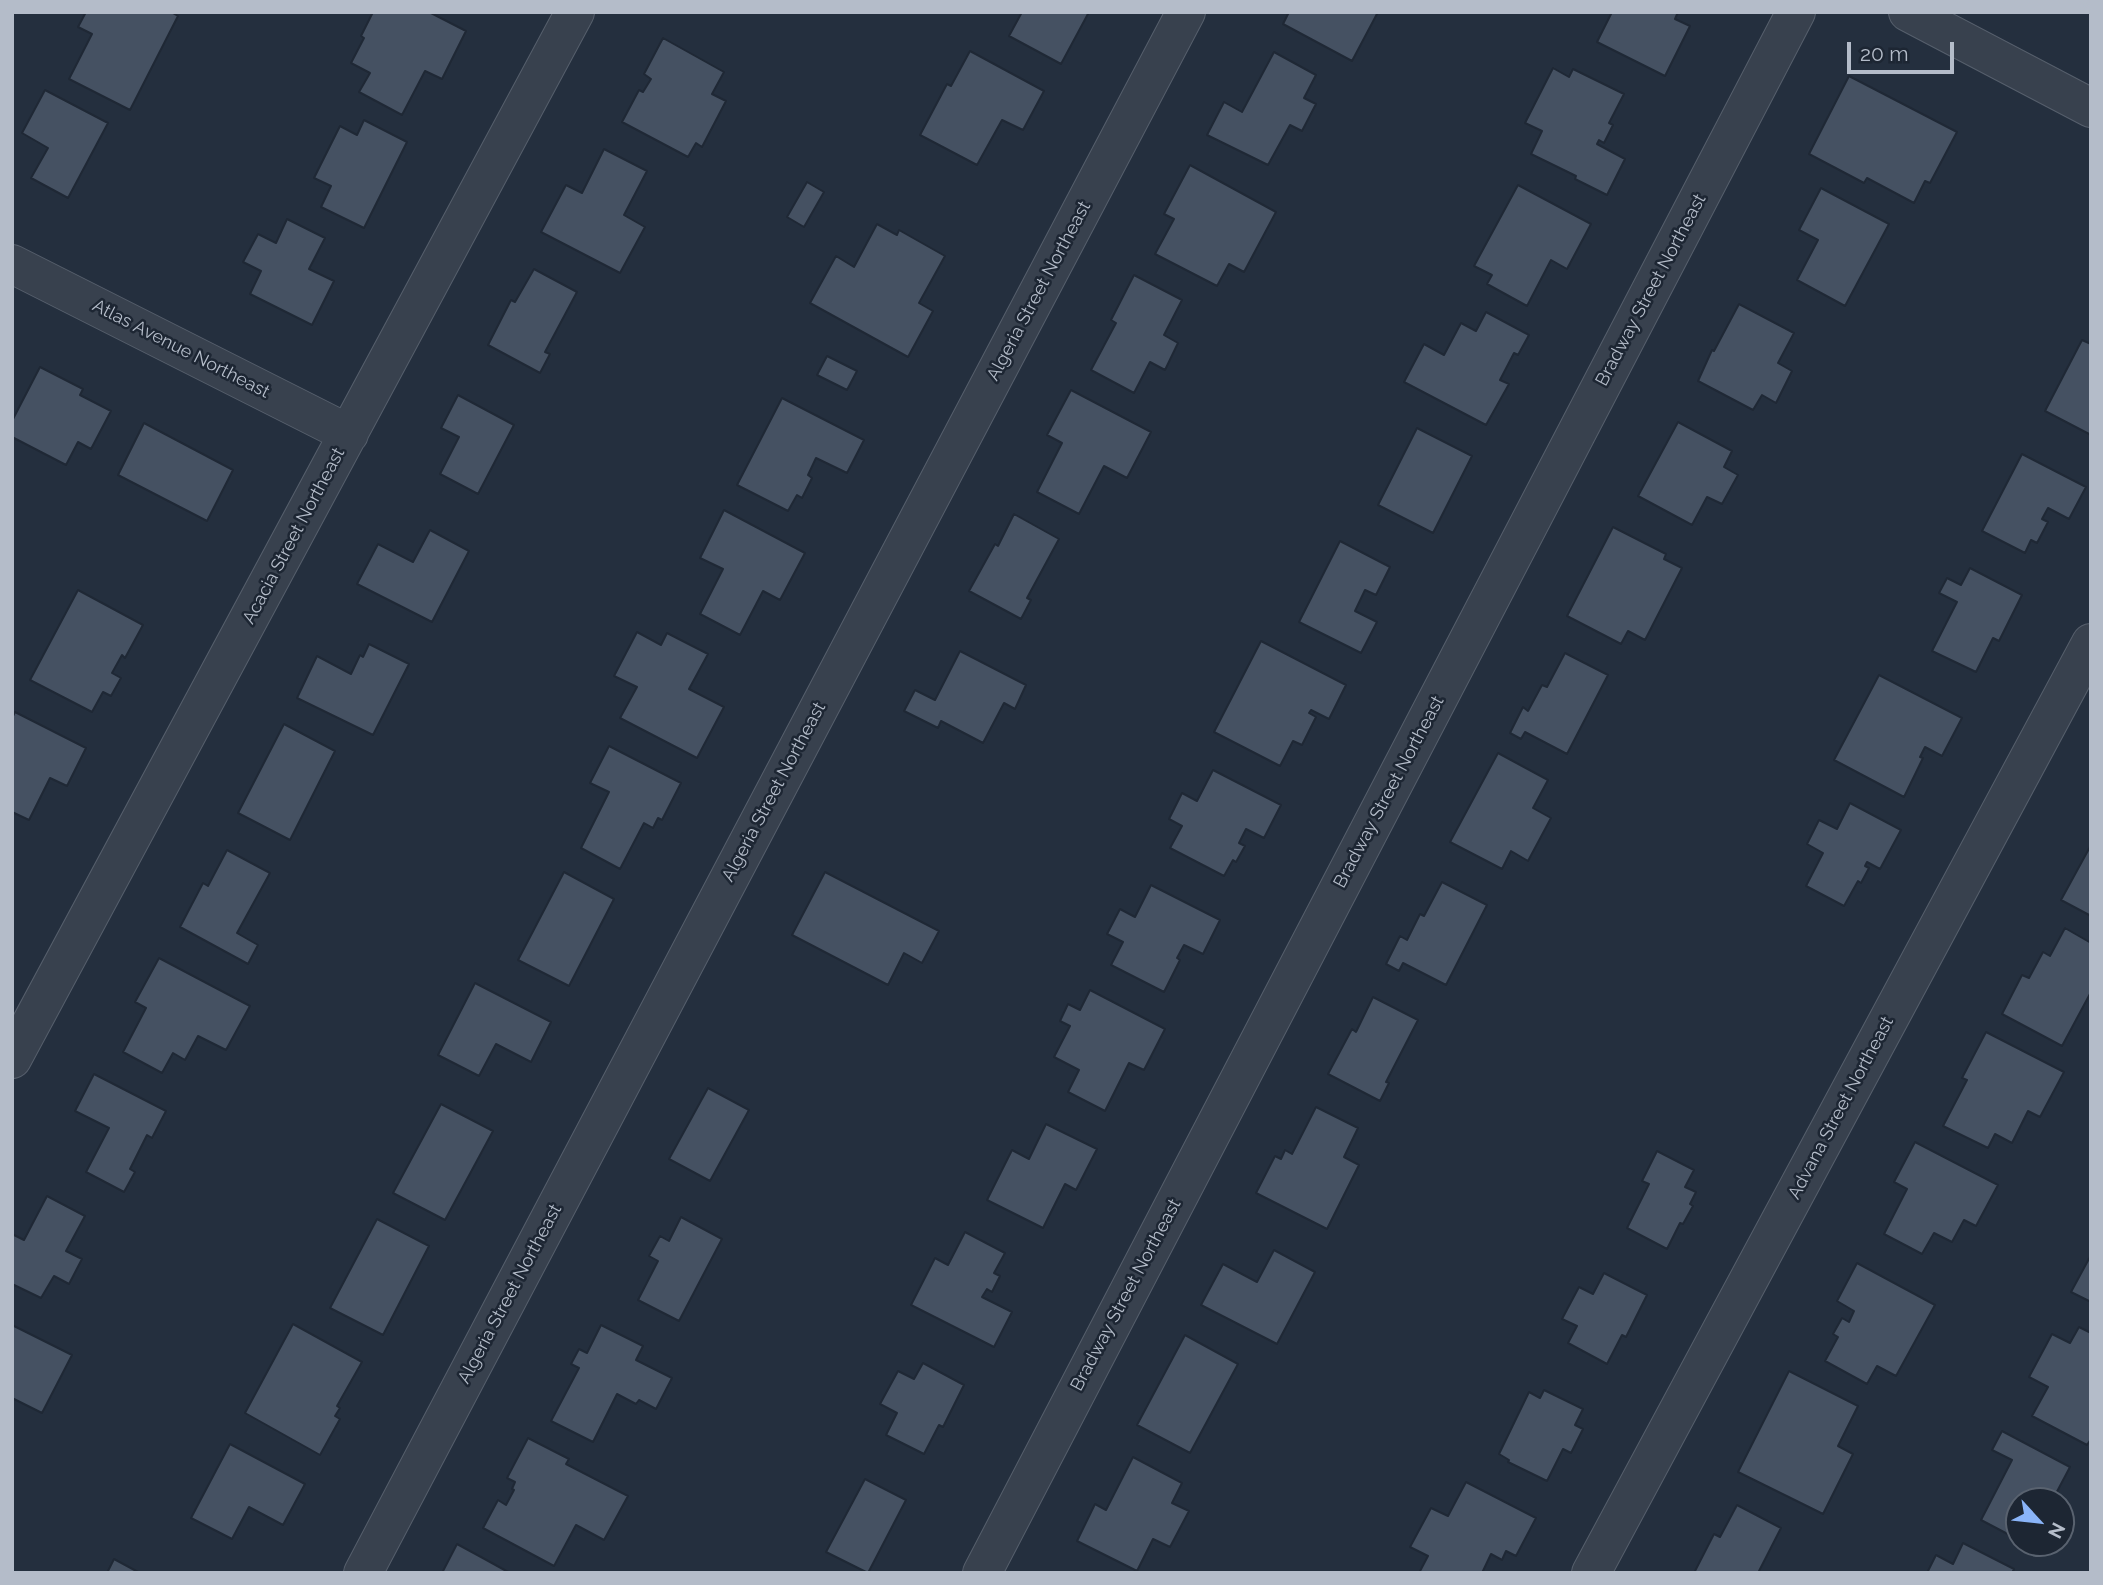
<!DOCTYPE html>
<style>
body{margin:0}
#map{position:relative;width:2103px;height:1585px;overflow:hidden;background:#242f3e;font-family:Raleway,sans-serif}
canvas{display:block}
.frame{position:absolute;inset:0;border:14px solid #b4bcc9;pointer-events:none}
.north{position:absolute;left:2005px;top:1487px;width:70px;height:70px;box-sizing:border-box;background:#1d2633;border:2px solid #59626f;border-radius:50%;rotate:117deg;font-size:19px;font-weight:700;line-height:28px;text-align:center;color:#b4bcc9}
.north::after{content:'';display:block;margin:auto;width:24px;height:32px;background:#8ab4f8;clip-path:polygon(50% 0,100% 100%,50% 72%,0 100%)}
.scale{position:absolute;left:1847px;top:42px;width:107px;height:32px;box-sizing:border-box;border:4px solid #b4bcc9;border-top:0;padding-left:9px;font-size:21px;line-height:24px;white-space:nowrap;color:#b4bcc9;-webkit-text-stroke:5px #1d2633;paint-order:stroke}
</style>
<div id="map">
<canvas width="2103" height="1585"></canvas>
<div class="frame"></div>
<div class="north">N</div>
<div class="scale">20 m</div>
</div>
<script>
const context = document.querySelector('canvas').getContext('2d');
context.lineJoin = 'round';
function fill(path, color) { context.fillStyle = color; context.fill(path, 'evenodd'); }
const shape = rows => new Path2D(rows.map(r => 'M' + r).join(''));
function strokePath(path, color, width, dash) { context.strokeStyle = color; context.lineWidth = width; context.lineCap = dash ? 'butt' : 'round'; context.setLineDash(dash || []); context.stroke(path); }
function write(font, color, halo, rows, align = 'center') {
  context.font = font + ' Raleway,sans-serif'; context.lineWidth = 5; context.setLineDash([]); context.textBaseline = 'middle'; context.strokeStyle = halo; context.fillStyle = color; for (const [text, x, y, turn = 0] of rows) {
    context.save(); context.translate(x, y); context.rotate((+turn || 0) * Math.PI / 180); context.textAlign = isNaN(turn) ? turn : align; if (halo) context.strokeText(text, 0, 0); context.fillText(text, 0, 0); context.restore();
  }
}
const building = shape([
 [86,12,171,12,178,16,130,110,69,79,92,34,78,27,86,12],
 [373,12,429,12,466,31,442,79,425,71,402,115,359,92,370,73,351,63,364,38,361,36,373,12],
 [1022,12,1089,12,1061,64,1009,36,1022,12],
 [1289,12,1378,12,1352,61,1283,24,1289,12],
 [1612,12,1678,12,1675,19,1690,26,1665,76,1597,42,1612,12],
 [663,38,724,72,712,94,726,101,702,147,696,143,688,157,622,122,639,90,643,92,651,79,644,74,663,38],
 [970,51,1044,91,1023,130,1002,120,977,165,920,135,947,84,951,86,970,51],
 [1274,52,1316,75,1304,98,1316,104,1302,131,1290,125,1268,165,1207,135,1224,102,1242,112,1274,52],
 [1553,68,1569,77,1573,69,1624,94,1609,123,1613,125,1604,143,1599,140,1597,144,1625,159,1607,195,1575,179,1576,176,1531,154,1542,131,1525,123,1553,68],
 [1849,76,1957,132,1930,183,1925,181,1914,203,1867,178,1864,183,1809,154,1849,76],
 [45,90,108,123,68,198,31,178,48,148,22,133,45,90],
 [364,120,407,142,364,228,321,207,331,186,314,178,340,126,357,135,364,120],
 [604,149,647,171,624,215,645,227,620,273,541,232,566,185,582,193,604,149],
 [1190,165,1276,212,1244,272,1229,264,1217,286,1155,254,1174,219,1164,214,1190,165],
 [807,182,824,192,804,227,787,217,807,182],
 [1518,185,1591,224,1567,269,1551,260,1527,306,1487,284,1492,275,1474,266,1518,185],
 [1821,188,1889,224,1845,306,1797,280,1818,240,1799,230,1821,188],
 [287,219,325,238,309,269,334,281,312,325,250,294,261,271,243,262,258,234,276,243,287,219],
 [877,224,897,235,899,230,945,256,919,303,933,311,908,357,810,303,836,256,854,267,877,224],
 [534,269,577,292,545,352,550,354,540,373,488,345,511,300,515,302,534,269],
 [1134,275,1182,300,1164,335,1178,343,1165,370,1150,362,1134,393,1091,370,1116,323,1111,320,1134,275],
 [1739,304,1794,333,1778,363,1792,371,1776,403,1762,395,1753,410,1698,381,1712,350,1714,351,1739,304],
 [1486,312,1529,335,1518,355,1514,353,1500,380,1509,384,1486,425,1404,382,1424,344,1444,355,1461,323,1476,331,1486,312],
 [2082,340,2091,344,2091,435,2045,411,2082,340],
 [827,356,857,371,847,390,817,375,827,356],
 [40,367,83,389,80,395,111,411,91,449,78,442,66,465,12,437,12,421,40,367],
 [1071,390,1151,432,1127,478,1104,466,1079,514,1037,492,1062,443,1047,435,1071,390],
 [458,395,514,425,478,494,440,474,459,437,441,428,458,395],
 [782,398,864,440,847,473,816,458,808,475,812,478,802,498,797,495,788,511,737,485,782,398],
 [1678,422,1732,451,1724,467,1738,475,1722,504,1707,497,1692,525,1638,496,1678,422],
 [144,423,233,470,207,521,118,475,144,423],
 [1417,428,1472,456,1433,533,1378,505,1417,428],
 [2022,454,2086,487,2069,519,2048,508,2042,519,2048,522,2037,543,2031,540,2025,553,1982,531,2022,454],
 [724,510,805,553,780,600,763,591,740,635,700,614,723,569,700,558,724,510],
 [1014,514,1059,539,1027,598,1031,600,1021,619,969,591,995,544,998,546,1014,514],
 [1613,527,1666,554,1664,559,1682,568,1645,640,1628,631,1621,644,1567,616,1613,527],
 [430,530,469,551,432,622,357,584,378,544,413,562,430,530],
 [1340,541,1390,567,1376,595,1365,590,1355,611,1377,622,1361,653,1299,622,1340,541],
 [1970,568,2022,595,1999,641,1993,638,1976,672,1932,651,1957,602,1939,593,1947,578,1961,585,1970,568],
 [78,590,143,625,125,658,122,655,112,673,121,678,111,696,103,692,92,712,30,680,78,590],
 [637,632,661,645,667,633,708,654,689,689,724,707,697,758,620,718,637,687,614,676,637,632],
 [1261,641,1346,685,1329,719,1311,710,1309,713,1316,717,1302,745,1293,741,1280,766,1214,732,1261,641],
 [369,644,409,664,373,735,297,698,317,656,351,674,360,655,363,657,369,644],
 [960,651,1026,685,1015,709,1004,703,983,743,941,721,938,728,904,711,915,690,935,700,960,651],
 [1565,653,1608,675,1567,754,1525,732,1521,739,1510,733,1523,707,1528,711,1542,685,1547,687,1565,653],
 [1879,675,1962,718,1942,756,1925,747,1920,757,1923,758,1904,797,1834,760,1879,675],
 [15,712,86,748,67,786,50,778,29,820,12,812,12,718,15,712],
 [284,724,335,751,290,840,238,813,284,724],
 [609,746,681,783,662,820,658,818,653,828,644,823,620,869,581,848,609,792,590,783,609,746],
 [1498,753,1548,780,1533,808,1551,818,1528,861,1511,851,1502,869,1450,842,1498,753],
 [1213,770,1281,805,1264,838,1246,829,1239,843,1245,846,1236,862,1233,860,1224,876,1170,848,1182,826,1169,819,1182,793,1197,801,1213,770],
 [1850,803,1901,830,1880,869,1867,862,1865,866,1869,868,1861,883,1858,881,1844,906,1806,886,1823,853,1807,844,1819,820,1837,829,1850,803],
 [2091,845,2091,916,2061,900,2091,845],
 [227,850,270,873,237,933,258,945,248,964,180,927,203,883,208,886,227,850],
 [564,872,614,899,569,986,518,960,564,872],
 [825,872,939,931,922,963,904,953,888,985,792,935,825,872],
 [1442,882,1487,905,1446,985,1403,963,1399,971,1386,964,1400,936,1407,940,1420,914,1424,916,1442,882],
 [1151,885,1220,920,1203,954,1184,945,1177,958,1180,960,1164,992,1111,965,1123,942,1107,934,1120,909,1135,917,1151,885],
 [2065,928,2091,943,2091,992,2062,1046,2002,1014,2022,975,2029,978,2043,952,2050,956,2065,928],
 [159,958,250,1006,226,1050,198,1036,185,1060,173,1053,162,1073,123,1052,146,1008,135,1002,159,958],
 [475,983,551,1022,531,1062,496,1044,479,1076,438,1055,475,983],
 [1090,990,1165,1029,1144,1070,1129,1063,1105,1111,1068,1092,1079,1070,1054,1057,1070,1026,1060,1021,1068,1004,1080,1010,1090,990],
 [1373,997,1418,1020,1386,1082,1389,1083,1380,1101,1328,1074,1352,1029,1356,1032,1373,997],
 [1986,1032,2064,1072,2040,1117,2028,1111,2012,1143,1995,1134,1988,1148,1943,1126,1967,1080,1962,1078,1986,1032],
 [94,1074,166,1111,152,1138,147,1135,130,1169,135,1172,124,1192,86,1172,109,1128,75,1111,94,1074],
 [708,1088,749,1110,710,1181,669,1159,708,1088],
 [441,1104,493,1131,445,1220,393,1193,441,1104],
 [1316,1107,1358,1128,1344,1157,1359,1165,1327,1229,1256,1193,1275,1156,1281,1159,1285,1150,1292,1154,1316,1107],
 [1046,1124,1097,1149,1076,1190,1065,1184,1043,1228,987,1200,1012,1150,1029,1159,1046,1124],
 [1915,1142,1998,1185,1976,1226,1964,1220,1952,1242,1934,1233,1922,1254,1884,1234,1907,1189,1894,1182,1915,1142],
 [1657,1151,1694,1170,1685,1187,1696,1192,1690,1204,1693,1206,1683,1224,1680,1223,1667,1249,1627,1228,1649,1184,1642,1181,1657,1151],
 [47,1196,85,1216,66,1251,82,1259,69,1284,54,1276,41,1298,12,1284,12,1234,24,1240,47,1196],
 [681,1217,722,1239,679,1321,638,1300,658,1261,649,1256,660,1236,669,1241,681,1217],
 [377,1219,429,1246,383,1335,330,1308,377,1219],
 [965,1232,1005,1253,994,1273,1000,1276,992,1292,987,1289,982,1297,1012,1312,994,1347,911,1305,935,1258,948,1265,965,1232],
 [1274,1250,1315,1272,1277,1344,1201,1305,1223,1264,1257,1282,1274,1250],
 [2091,1255,2091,1302,2071,1292,2091,1255],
 [1857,1263,1935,1305,1896,1376,1877,1366,1867,1384,1825,1361,1838,1337,1833,1334,1842,1318,1849,1322,1854,1311,1837,1301,1857,1263],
 [1604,1273,1647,1295,1626,1337,1622,1335,1607,1364,1568,1343,1577,1326,1562,1319,1579,1287,1593,1294,1604,1273],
 [293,1324,362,1362,337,1406,340,1408,335,1416,340,1419,320,1455,245,1413,293,1324],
 [12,1325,72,1355,42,1413,12,1398,12,1325],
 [601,1325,643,1346,636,1360,672,1378,656,1409,639,1400,636,1404,617,1394,593,1442,551,1421,579,1368,571,1364,579,1349,587,1353,601,1325],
 [2079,1327,2091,1333,2091,1439,2087,1445,2032,1416,2048,1387,2029,1377,2052,1334,2070,1343,2079,1327],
 [1185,1335,1238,1364,1190,1453,1137,1425,1185,1335],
 [923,1363,964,1385,943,1427,939,1425,924,1454,886,1435,897,1413,880,1404,898,1371,914,1379,923,1363],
 [1789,1371,1858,1406,1838,1446,1853,1454,1823,1514,1738,1472,1789,1371],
 [1544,1390,1583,1409,1575,1425,1583,1429,1571,1453,1563,1449,1547,1481,1508,1462,1509,1460,1499,1454,1529,1392,1540,1398,1544,1390],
 [2002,1431,2070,1467,2052,1501,2019,1501,2019,1540,1981,1520,2012,1460,1992,1450,2002,1431],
 [528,1438,569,1459,566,1464,628,1496,604,1540,576,1525,554,1566,483,1528,498,1500,506,1505,514,1490,512,1489,515,1482,507,1478,528,1438],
 [230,1444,305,1484,283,1525,249,1507,232,1539,191,1518,230,1444],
 [1133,1457,1182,1483,1172,1503,1189,1511,1170,1547,1153,1539,1137,1571,1077,1541,1095,1504,1106,1510,1133,1457],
 [865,1479,906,1500,868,1573,826,1552,865,1479],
 [1466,1482,1536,1518,1516,1556,1506,1551,1502,1560,1491,1554,1482,1573,1419,1573,1428,1556,1410,1547,1431,1508,1448,1516,1466,1482],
 [1737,1505,1781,1528,1758,1573,1694,1573,1714,1534,1720,1537,1737,1505],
 [1963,1543,2014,1569,2012,1573,1927,1573,1936,1555,1953,1564,1963,1543],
 [457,1544,481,1557,510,1573,442,1573,457,1544],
 [114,1559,140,1573,107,1573,114,1559]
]);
fill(building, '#455162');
strokePath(building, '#1f2835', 2);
const street = shape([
 [1908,12,2091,108],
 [12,264,349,434],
 [12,1059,575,12],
 [363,1573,1186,12],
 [982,1573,1796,12],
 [1591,1573,2091,643]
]);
strokePath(street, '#565f6c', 40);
strokePath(street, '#38414e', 38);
write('18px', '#b4bcc9', '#1d2633', [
 ["Bradway Street Northeast",1651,290,-62],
 ["Algeria Street Northeast",1039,291,-62],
 ["Atlas Avenue Northeast",181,349,27],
 ["Acacia Street Northeast",294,536,-62],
 ["Algeria Street Northeast",774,792,-62],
 ["Bradway Street Northeast",1389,792,-62],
 ["Advana Street Northeast",1841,1108,-62],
 ["Algeria Street Northeast",510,1294,-62],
 ["Bradway Street Northeast",1126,1295,-62]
]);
</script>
